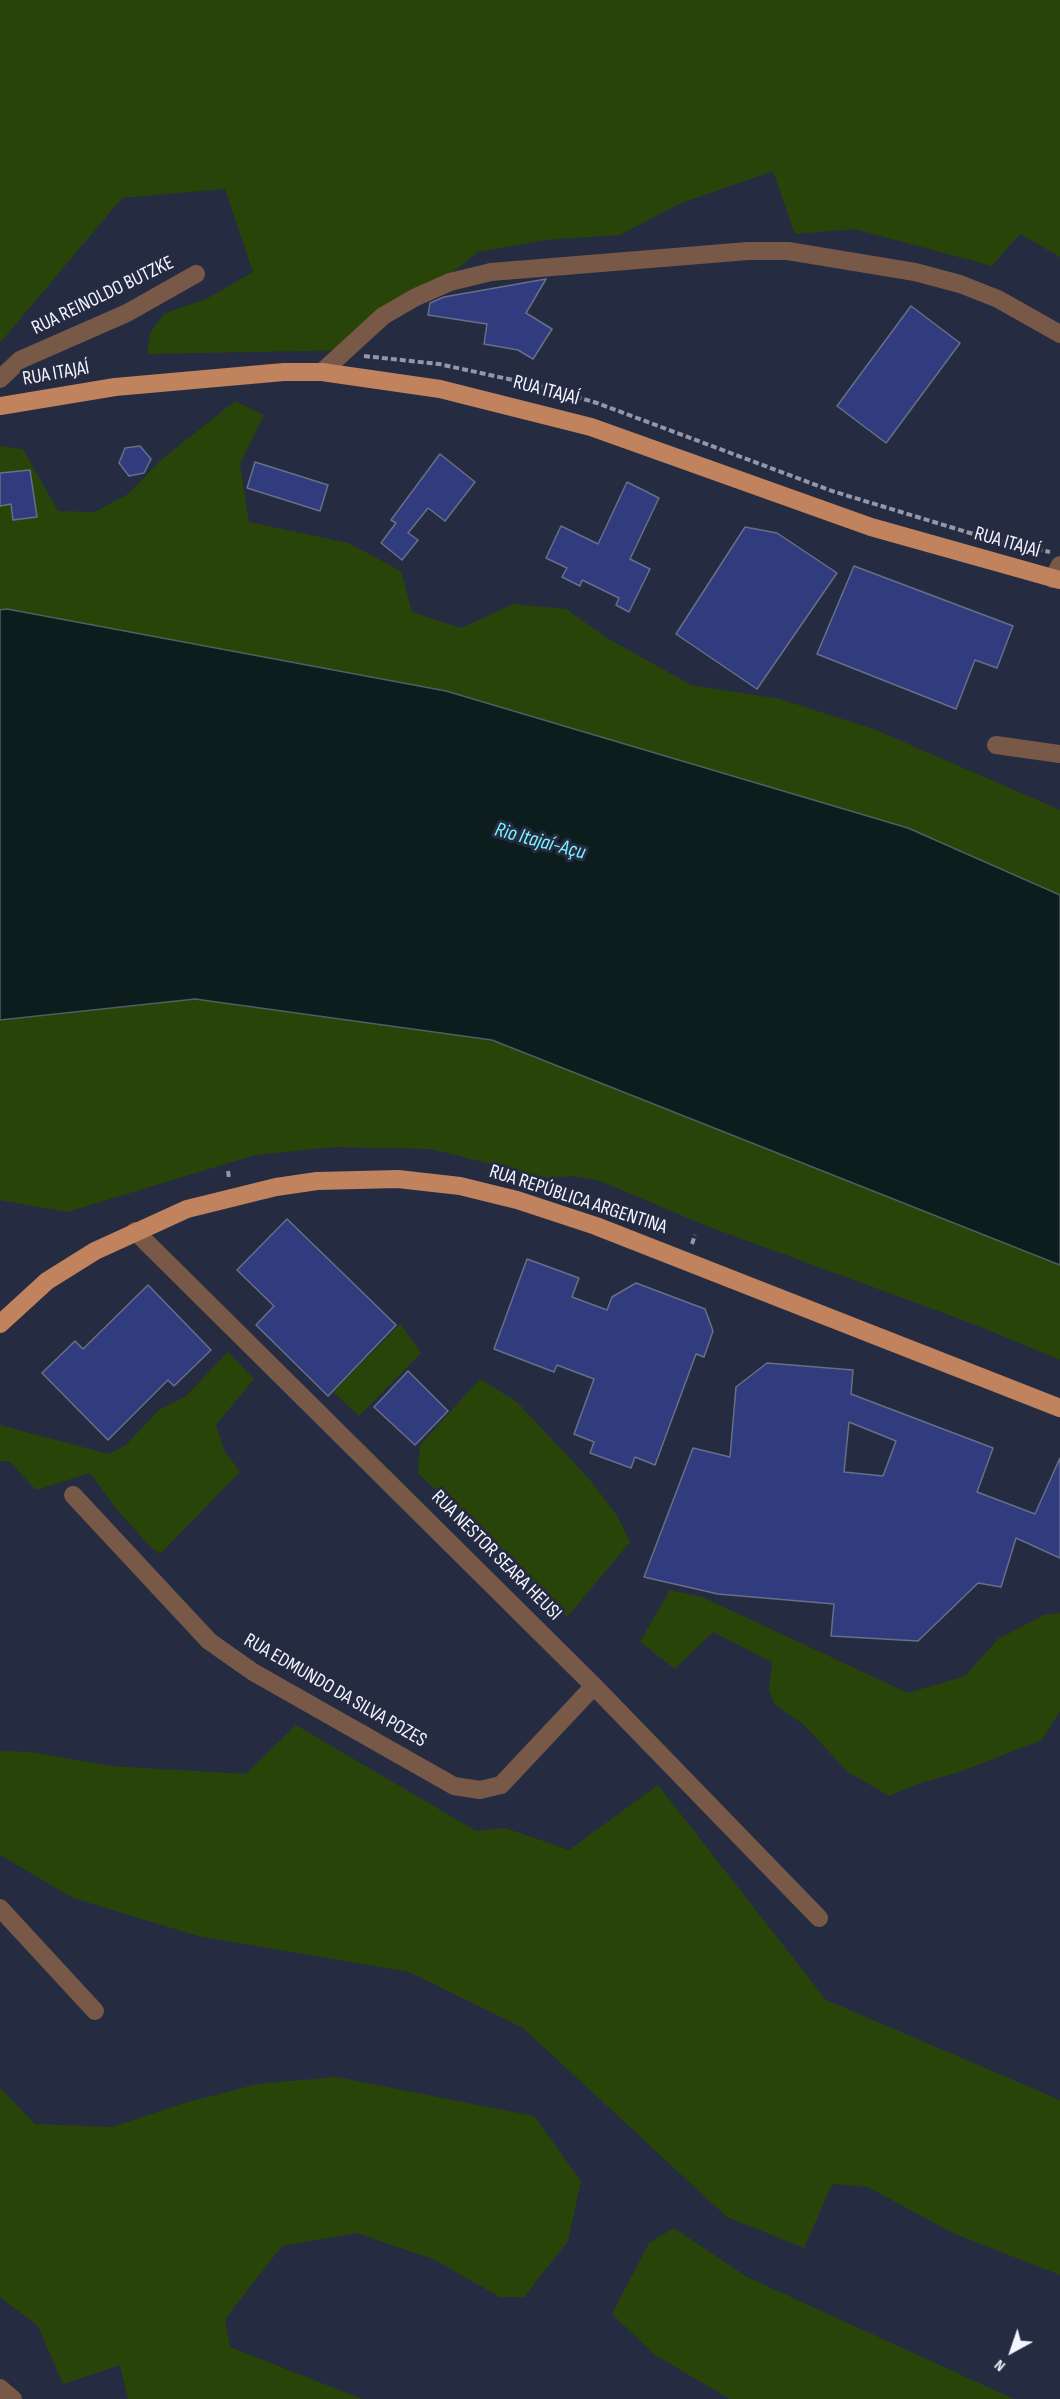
<!DOCTYPE html>
<meta charset="utf-8">
<style>
body{margin:0}
#map{position:relative;width:1060px;height:2399px;overflow:hidden;background:#252c42;font-family:"Sofia Sans Condensed",sans-serif}
canvas{display:block}
.north{position:absolute;left:982px;top:2321px;width:60px;height:60px;-webkit-text-stroke:4px #252c42;paint-order:stroke;rotate:220deg;font-size:16px;font-weight:700;line-height:24px;text-align:center;color:#f2f4fe}
.north::after{content:'';display:block;margin:auto;width:21px;height:27px;background:#f2f4fe;clip-path:polygon(50% 0,100% 100%,50% 72%,0 100%)}
</style>
<div id="map">
<canvas width="1060" height="2399"></canvas>
<div class="north">N</div>
</div>
<script>
const context = document.querySelector('canvas').getContext('2d');
context.lineJoin = 'round';
function fill(path, color) { context.fillStyle = color; context.fill(path, 'evenodd'); }
const shape = rows => new Path2D(rows.map(r => 'M' + r).join(''));
function strokePath(path, color, width, dash) { context.strokeStyle = color; context.lineWidth = width; context.lineCap = dash ? 'butt' : 'round'; context.setLineDash(dash || []); context.stroke(path); }
function write(font, color, halo, rows, align = 'center') {
  context.font = font + ' "Sofia Sans Condensed",sans-serif'; context.lineWidth = 6; context.setLineDash([]); context.textBaseline = 'middle'; context.strokeStyle = halo; context.fillStyle = color; for (const [text, x, y, turn = 0] of rows) {
    context.save(); context.translate(x, y); context.rotate((+turn || 0) * Math.PI / 180); context.textAlign = isNaN(turn) ? turn : align; if (halo) context.strokeText(text, 0, 0); context.fillText(text, 0, 0); context.restore();
  }
}
fill(shape([
 [0,0,1060,0,1060,257,1020,234,992,266,855,229,795,234,773,171,679,204,620,235,545,240,478,252,356,350,147,354,150,333,164,314,208,298,253,272,225,189,122,198,0,343],
 [235,401,264,415,240,464,249,522,348,543,401,571,412,612,461,628,513,604,566,609,607,638,691,685,780,699,876,730,1058,809,1060,810,1060,895,908,828,446,691,0,610,0,446,23,449,58,511,95,512,128,494,161,460],
 [195,999,492,1040,1060,1265,1060,1360,976,1325,707,1226,598,1180,571,1176,548,1178,431,1149,334,1147,255,1155,67,1212,0,1200,0,1020],
 [400,1324,421,1353,359,1416,333,1392],
 [228,1352,254,1379,216,1425,224,1450,240,1472,160,1554,151,1547,119,1512,90,1473,36,1490,9,1461,0,1461,0,1425,108,1454,125,1446,159,1410,186,1396],
 [480,1379,517,1402,590,1480,618,1517,630,1542,567,1617,418,1473,420,1445],
 [670,1590,702,1597,908,1693,965,1676,998,1639,1044,1615,1060,1613,1060,1711,1042,1740,957,1773,920,1783,889,1796,848,1772,803,1724,775,1705,769,1690,772,1662,713,1632,675,1669,640,1642],
 [296,1725,476,1831,505,1828,569,1850,658,1785,826,2000,1060,2100,1060,2275,953,2233,868,2187,832,2184,804,2248,727,2217,523,2028,409,1972,198,1936,73,1898,0,1855,0,1751,31,1752,111,1766,246,1774],
 [336,2077,534,2116,581,2181,568,2241,524,2297,500,2297,433,2259,357,2233,282,2246,225,2319,230,2347,362,2399,128,2399,120,2365,63,2384,38,2326,0,2297,0,2088,35,2124,112,2127,184,2103,258,2084],
 [674,2228,747,2277,1014,2399,730,2399,655,2355,612,2314,649,2243]
]), '#294408');
const water = shape([
 [7,609,446,691,908,828,1060,895,1060,1265,492,1040,195,999,0,1020,0,610,7,609]
]);
fill(water, '#0d1d1e');
strokePath(water, '#525e61', 1.5);
const building = shape([
 [546,279,526,313,552,329,533,359,518,350,484,344,487,324,428,315,430,303,444,297,546,279],
 [911,306,960,343,886,443,837,406,911,306],
 [140,446,151,459,144,473,129,476,119,463,125,448,140,446],
 [440,454,475,482,445,521,428,508,408,533,418,540,402,560,381,543,396,523,391,520,440,454],
 [255,462,328,485,320,511,247,488,255,462],
 [30,470,37,517,13,520,11,504,0,506,0,473,30,470],
 [627,482,659,498,630,559,650,569,629,612,616,605,619,598,582,580,580,586,562,577,567,568,546,558,561,526,598,544,627,482],
 [745,527,777,533,837,573,757,689,676,634,745,527],
 [854,566,1013,626,997,668,975,660,956,709,817,654,854,566],
 [287,1219,396,1325,328,1396,256,1325,274,1306,237,1270,287,1219],
 [527,1259,579,1278,572,1297,607,1310,612,1297,636,1283,705,1309,713,1331,704,1357,696,1354,655,1465,635,1457,631,1468,590,1453,594,1442,574,1434,594,1379,557,1365,554,1372,494,1349,527,1259],
 [148,1285,211,1350,174,1386,168,1380,108,1440,42,1373,75,1341,83,1349,148,1285],
 [767,1363,853,1370,851,1394,993,1448,977,1492,1035,1514,1060,1458,1060,1558,1016,1538,1001,1587,978,1583,918,1641,831,1636,834,1604,718,1594,644,1577,693,1448,730,1457,736,1387,767,1363],
 [849,1422,896,1441,883,1476,844,1472,849,1422],
 [408,1371,448,1411,415,1445,374,1407,408,1371]
]);
fill(building, '#303c7d');
strokePath(building, '#676f89', 1.5);
strokePath(shape([
 [364,356,439,364,536,385,597,403,832,491,993,540,1050,552],
 [228,1171,229,1178],
 [692,1244,695,1235]
]), '#9397a7', 4, [6, 3]);
strokePath(shape([
 [322,372,383,316,416,297,450,282,491,272,748,251,788,251,915,272,960,284,998,299,1060,334],
 [0,379,20,360,127,313,196,274],
 [1053,579,1060,565],
 [996,745,1060,754],
 [135,1231,594,1686,819,1918],
 [73,1495,209,1641,253,1672,454,1786,480,1790,501,1785,594,1686],
 [0,1908,95,2011],
 [0,2388,13,2399]
]), '#785947', 18);
strokePath(shape([
 [0,406,115,387,284,372,322,372,440,389,591,427,871,527,1060,580],
 [0,1324,47,1281,95,1251,187,1209,276,1187,317,1181,398,1179,460,1186,517,1200,596,1226,1060,1408]
]), '#c1835d', 18);
write('20px', '#f2f4fe', '#252c42', [
 ["RUA REINOLDO BUTZKE",103,296,-26],
 ["RUA ITAJAÍ",56,374,-10],
 ["RUA ITAJAÍ",546,391,15],
 ["RUA ITAJAÍ",1007,543,16],
 ["RUA REPÚBLICA ARGENTINA",578,1200,18],
 ["RUA NESTOR SEARA HEUSI",496,1556,45],
 ["RUA EDMUNDO DA SILVA POZES",335,1691,30]
]);
write('italic 21px', '#78f4fc', '#252c42', [
 ["Rio Itajaí-Açu",540,842,15]
]);
</script>
